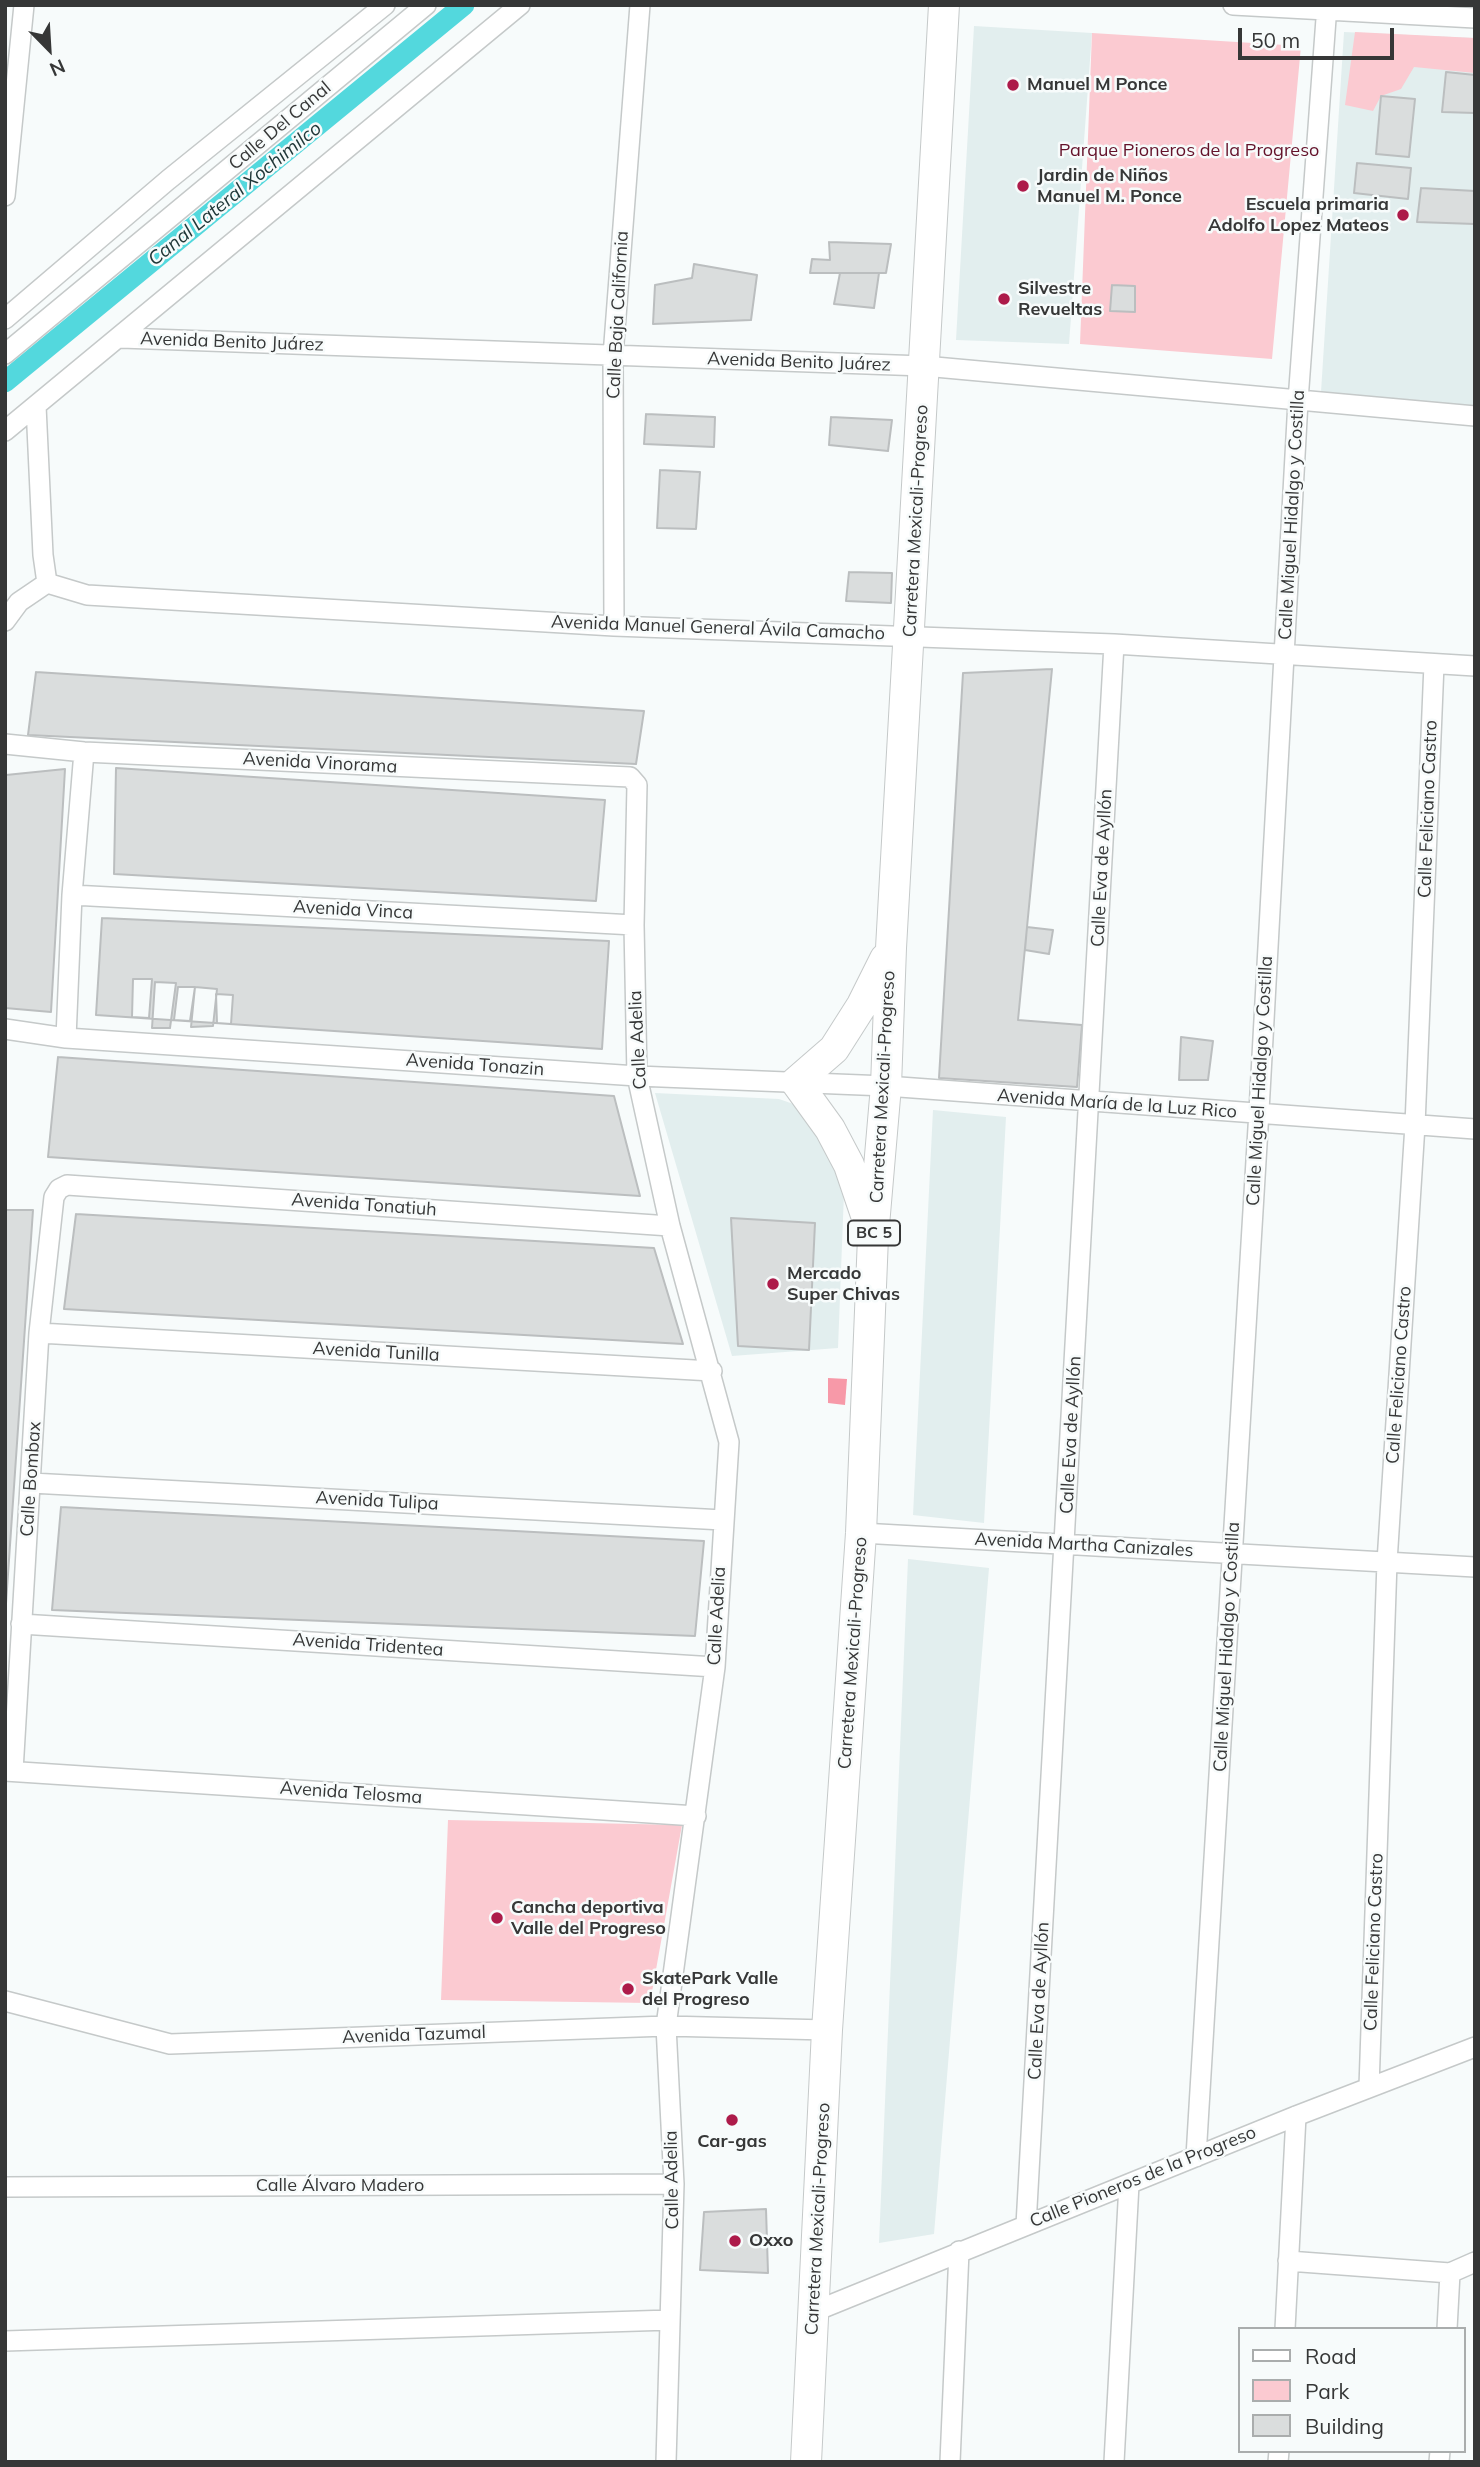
<!DOCTYPE html>
<meta charset="utf-8">
<style>
body{margin:0}
#map{position:relative;width:1480px;height:2467px;overflow:hidden;background:#f7fbfb;font-family:Mulish,sans-serif}
canvas{display:block}
.frame{position:absolute;inset:0;border:7px solid #363737;pointer-events:none}
.legend{position:absolute;left:1238px;top:2327px;width:228px;height:126px;box-sizing:border-box;background:#f7fbfb;border:2px solid #aaadad;margin:0;padding:9px 12px;list-style:none;font-size:21px;color:#363737}
.legend li{display:flex;align-items:center;gap:14px;height:35px}
.legend b{width:35px;border:2px solid #aaadad}
.north{position:absolute;left:14px;top:14px;width:70px;height:70px;-webkit-text-stroke:5px #f7fbfb;paint-order:stroke;rotate:156deg;font-size:19px;font-weight:700;line-height:28px;text-align:center;color:#363737}
.north::after{content:'';display:block;margin:auto;width:24px;height:32px;background:#363737;clip-path:polygon(50% 0,100% 100%,50% 72%,0 100%)}
.scale{position:absolute;left:1238px;top:28px;width:156px;height:32px;box-sizing:border-box;border:4px solid #363737;border-top:0;padding-left:9px;font-size:21px;line-height:24px;white-space:nowrap;color:#363737;-webkit-text-stroke:5px #f7fbfb;paint-order:stroke}
</style>
<div id="map">
<canvas width="1480" height="2467"></canvas>
<div class="frame"></div>
<ul class="legend">
<li><b style="height:9px;background:#fff"></b>Road</li>
<li><b style="height:19px;background:#fbcad1"></b>Park</li>
<li><b style="height:19px;background:#dadddd"></b>Building</li>
</ul>
<div class="north">N</div>
<div class="scale">50 m</div>
</div>
<script>
const context = document.querySelector('canvas').getContext('2d');
context.lineJoin = 'round';
function fill(path, color) { context.fillStyle = color; context.fill(path, 'evenodd'); }
const shape = rows => new Path2D(rows.map(r => 'M' + r).join(''));
function strokePath(path, color, width, dash) { context.strokeStyle = color; context.lineWidth = width; context.lineCap = dash ? 'butt' : 'round'; context.setLineDash(dash || []); context.stroke(path); }
function write(font, color, halo, rows, align = 'center') {
  context.font = font + ' Mulish,sans-serif'; context.lineWidth = 5; context.setLineDash([]); context.textBaseline = 'middle'; context.strokeStyle = halo; context.fillStyle = color; for (const [text, x, y, turn = 0] of rows) {
    context.save(); context.translate(x, y); context.rotate((+turn || 0) * Math.PI / 180); context.textAlign = isNaN(turn) ? turn : align; if (halo) context.strokeText(text, 0, 0); context.fillText(text, 0, 0); context.restore();
  }
}
fill(shape([
 [974,26,1092,33,1069,344,956,340],
 [1344,32,1475,38,1475,406,1321,392],
 [655,1093,779,1099,802,1107,821,1125,844,1193,838,1348,732,1356],
 [933,1110,1006,1117,984,1523,913,1515],
 [908,1559,989,1568,934,2234,879,2243]
]), '#e2eeee');
fill(shape([
 [1355,32,1475,38,1475,73,1414,67,1401,89,1381,96,1373,111,1345,105],
 [1092,33,1301,46,1272,359,1080,344],
 [448,1820,682,1825,650,2003,441,2000]
]), '#fbcad1');
fill(shape([
 [828,1378,847,1379,845,1405,828,1403]
]), '#f799a8');
strokePath(shape([
 [5,382,464,5]
]), '#53d8dd', 21);
const building = shape([
 [1446,72,1475,75,1475,113,1442,112,1446,72],
 [1381,96,1415,99,1409,157,1376,154,1381,96],
 [1357,163,1411,168,1408,199,1354,193,1357,163],
 [1421,188,1475,191,1475,224,1417,222,1421,188],
 [829,242,891,244,886,273,810,273,812,259,830,260,829,242],
 [694,264,757,275,751,320,653,324,655,285,692,278,694,264],
 [840,273,879,273,874,308,834,304,840,273],
 [1112,285,1135,286,1135,312,1110,311,1112,285],
 [646,414,715,417,714,447,644,444,646,414],
 [831,417,892,420,888,451,829,445,831,417],
 [660,470,700,472,696,529,657,528,660,470],
 [849,572,892,573,891,603,846,601,849,572],
 [1052,669,1018,1020,1082,1025,1077,1087,939,1078,963,673,1052,669],
 [36,672,644,711,636,764,28,735,36,672],
 [116,768,605,800,596,901,114,874,116,768],
 [65,769,51,1012,5,1008,6,775,65,769],
 [102,918,609,941,602,1049,96,1015,102,918],
 [1027,927,1053,930,1049,954,1025,950,1027,927],
 [133,979,152,979,149,1018,132,1017,133,979],
 [155,982,176,983,170,1028,152,1028,155,982],
 [178,987,195,987,190,1021,174,1020,178,987],
 [195,987,217,989,213,1026,191,1027,195,987],
 [216,994,233,995,231,1024,217,1023,216,994],
 [1181,1037,1213,1041,1208,1080,1179,1080,1181,1037],
 [58,1057,614,1096,640,1196,48,1157,58,1057],
 [5,1210,33,1210,5,1618,5,1210],
 [76,1214,654,1248,683,1344,64,1309,76,1214],
 [731,1218,815,1223,809,1350,738,1346,731,1218],
 [61,1507,704,1541,695,1636,52,1610,61,1507],
 [766,2209,768,2273,700,2270,704,2212,766,2209]
]);
fill(building, '#dadddd');
strokePath(building, '#bbbebf', 2);
const street = shape([
 [1233,5,1475,18],
 [5,196,24,5],
 [5,319,168,180,385,5],
 [121,338,924,366,1475,416],
 [5,354,426,5],
 [36,406,43,555,47,583],
 [5,431,520,5],
 [47,583,87,595,614,626,1114,644,1475,666],
 [5,621,19,602,47,583],
 [614,626,613,356,640,5],
 [5,744,84,752,630,777,637,785,634,925,637,1076,670,1226,729,1442,715,1667,666,2026,674,2184,666,2462],
 [72,895,634,925],
 [5,1029,66,1038,637,1076,886,1086,1475,1129],
 [66,1038,72,895,84,752],
 [39,1333,712,1371],
 [31,1483,723,1520],
 [861,1533,1475,1567],
 [21,1624,715,1667],
 [5,1771,696,1816],
 [13,1771,39,1333,54,1197,59,1189,67,1185,670,1226],
 [5,2001,170,2044,666,2026,827,2030],
 [1369,2087,1387,1562,1415,1125,1434,664],
 [1196,2157,1259,1111,1298,401,1327,5],
 [5,2187,674,2184],
 [1026,2225,1114,644],
 [1288,2261,1450,2273,1475,2262],
 [813,2312,1296,2116,1475,2047],
 [1285,2329,1296,2116],
 [1447,2329,1450,2273],
 [5,2341,670,2320],
 [950,2462,959,2251],
 [1114,2462,1129,2184],
 [1278,2462,1279,2451],
 [1439,2462,1440,2451]
]);
const primary = shape([
 [869,1224,849,1165,830,1129,796,1082,834,1049,862,1005,885,959],
 [806,2462,827,2030,861,1533,873,1237,886,1086,891,948,944,5]
]);
strokePath(street, '#c5c9c9', 22);
strokePath(primary, '#c5c9c9', 32);
strokePath(street, '#fff', 19);
strokePath(primary, '#fff', 30);
for (const [x, y, r, color] of [
 [1013,85,7,"#ad1b4a"],
 [1023,186,7,"#ad1b4a"],
 [1403,215,7,"#ad1b4a"],
 [1004,299,7,"#ad1b4a"],
 [773,1284,7,"#ad1b4a"],
 [497,1918,7,"#ad1b4a"],
 [628,1989,7,"#ad1b4a"],
 [732,2120,7,"#ad1b4a"],
 [735,2241,7,"#ad1b4a"]
]) { const dot = new Path2D(); dot.arc(x, y, r, 0, 2 * Math.PI); context.fillStyle = color; context.fill(dot); strokePath(dot, '#f7fbfb', 2.5); }
for (const [x, y, w] of [
 [874,1233,52]
]) { const box = new Path2D(); box.roundRect(x - w / 2, y - 12.5, w, 25, 5); context.fillStyle = '#f7fbfb'; context.fill(box); strokePath(box, '#363737', 2); }
write('bold 16px', '#363737', null, [
 ["BC 5",874,1233]
]);
write('bold 18px', '#363737', '#f7fbfb', [
 ["Manuel M Ponce",1027,85],
 ["Jardin de Niños",1037,176],
 ["Manuel M. Ponce",1037,197],
 ["Escuela primaria",1389,205,"right"],
 ["Adolfo Lopez Mateos",1389,226,"right"],
 ["Silvestre",1018,289],
 ["Revueltas",1018,310],
 ["Mercado",787,1274],
 ["Super Chivas",787,1295],
 ["Cancha deportiva",511,1908],
 ["Valle del Progreso",511,1929],
 ["SkatePark Valle",642,1979],
 ["del Progreso",642,2000],
 ["Car-gas",732,2142,"center"],
 ["Oxxo",749,2241]
], 'left');
write('18px', '#363737', '#f7fbfb', [
 ["Calle Del Canal",280,126,-40],
 ["Calle Baja California",618,315,-87],
 ["Avenida Benito Juárez",232,342,2],
 ["Avenida Benito Juárez",799,362,2],
 ["Calle Miguel Hidalgo y Costilla",1292,515,-87],
 ["Carretera Mexicali-Progreso",916,521,-87],
 ["Avenida Manuel General Ávila Camacho",718,628,2],
 ["Avenida Vinorama",320,763,3],
 ["Calle Feliciano Castro",1428,809,-88],
 ["Calle Eva de Ayllón",1102,868,-87],
 ["Avenida Vinca",353,910,3],
 ["Calle Adelia",638,1040,-93],
 ["Avenida Tonazin",475,1065,4],
 ["Calle Miguel Hidalgo y Costilla",1260,1081,-87],
 ["Carretera Mexicali-Progreso",883,1087,-87],
 ["Avenida María de la Luz Rico",1117,1104,4],
 ["Avenida Tonatiuh",364,1205,4],
 ["Avenida Tunilla",376,1352,3],
 ["Calle Feliciano Castro",1399,1375,-86],
 ["Calle Eva de Ayllón",1071,1435,-87],
 ["Calle Bombax",31,1479,-86],
 ["Avenida Tulipa",377,1501,3],
 ["Avenida Martha Canizales",1084,1545,3],
 ["Calle Adelia",717,1616,-87],
 ["Avenida Tridentea",368,1645,4],
 ["Calle Miguel Hidalgo y Costilla",1227,1647,-87],
 ["Carretera Mexicali-Progreso",853,1653,-86],
 ["Avenida Telosma",351,1793,4],
 ["Calle Feliciano Castro",1374,1942,-88],
 ["Calle Eva de Ayllón",1039,2001,-87],
 ["Avenida Tazumal",414,2035,-2],
 ["Calle Pioneros de la Progreso",1143,2177,-22],
 ["Calle Adelia",672,2180,-91],
 ["Calle Álvaro Madero",340,2186],
 ["Carretera Mexicali-Progreso",818,2219,-87]
]);
write('18px', '#64122a', '#f7fbfb', [
 ["Parque Pioneros de la Progreso",1189,151]
]);
write('italic 19px', '#213839', '#f7fbfb', [
 ["Canal Lateral Xochimilco",235,194,-39]
]);
</script>
